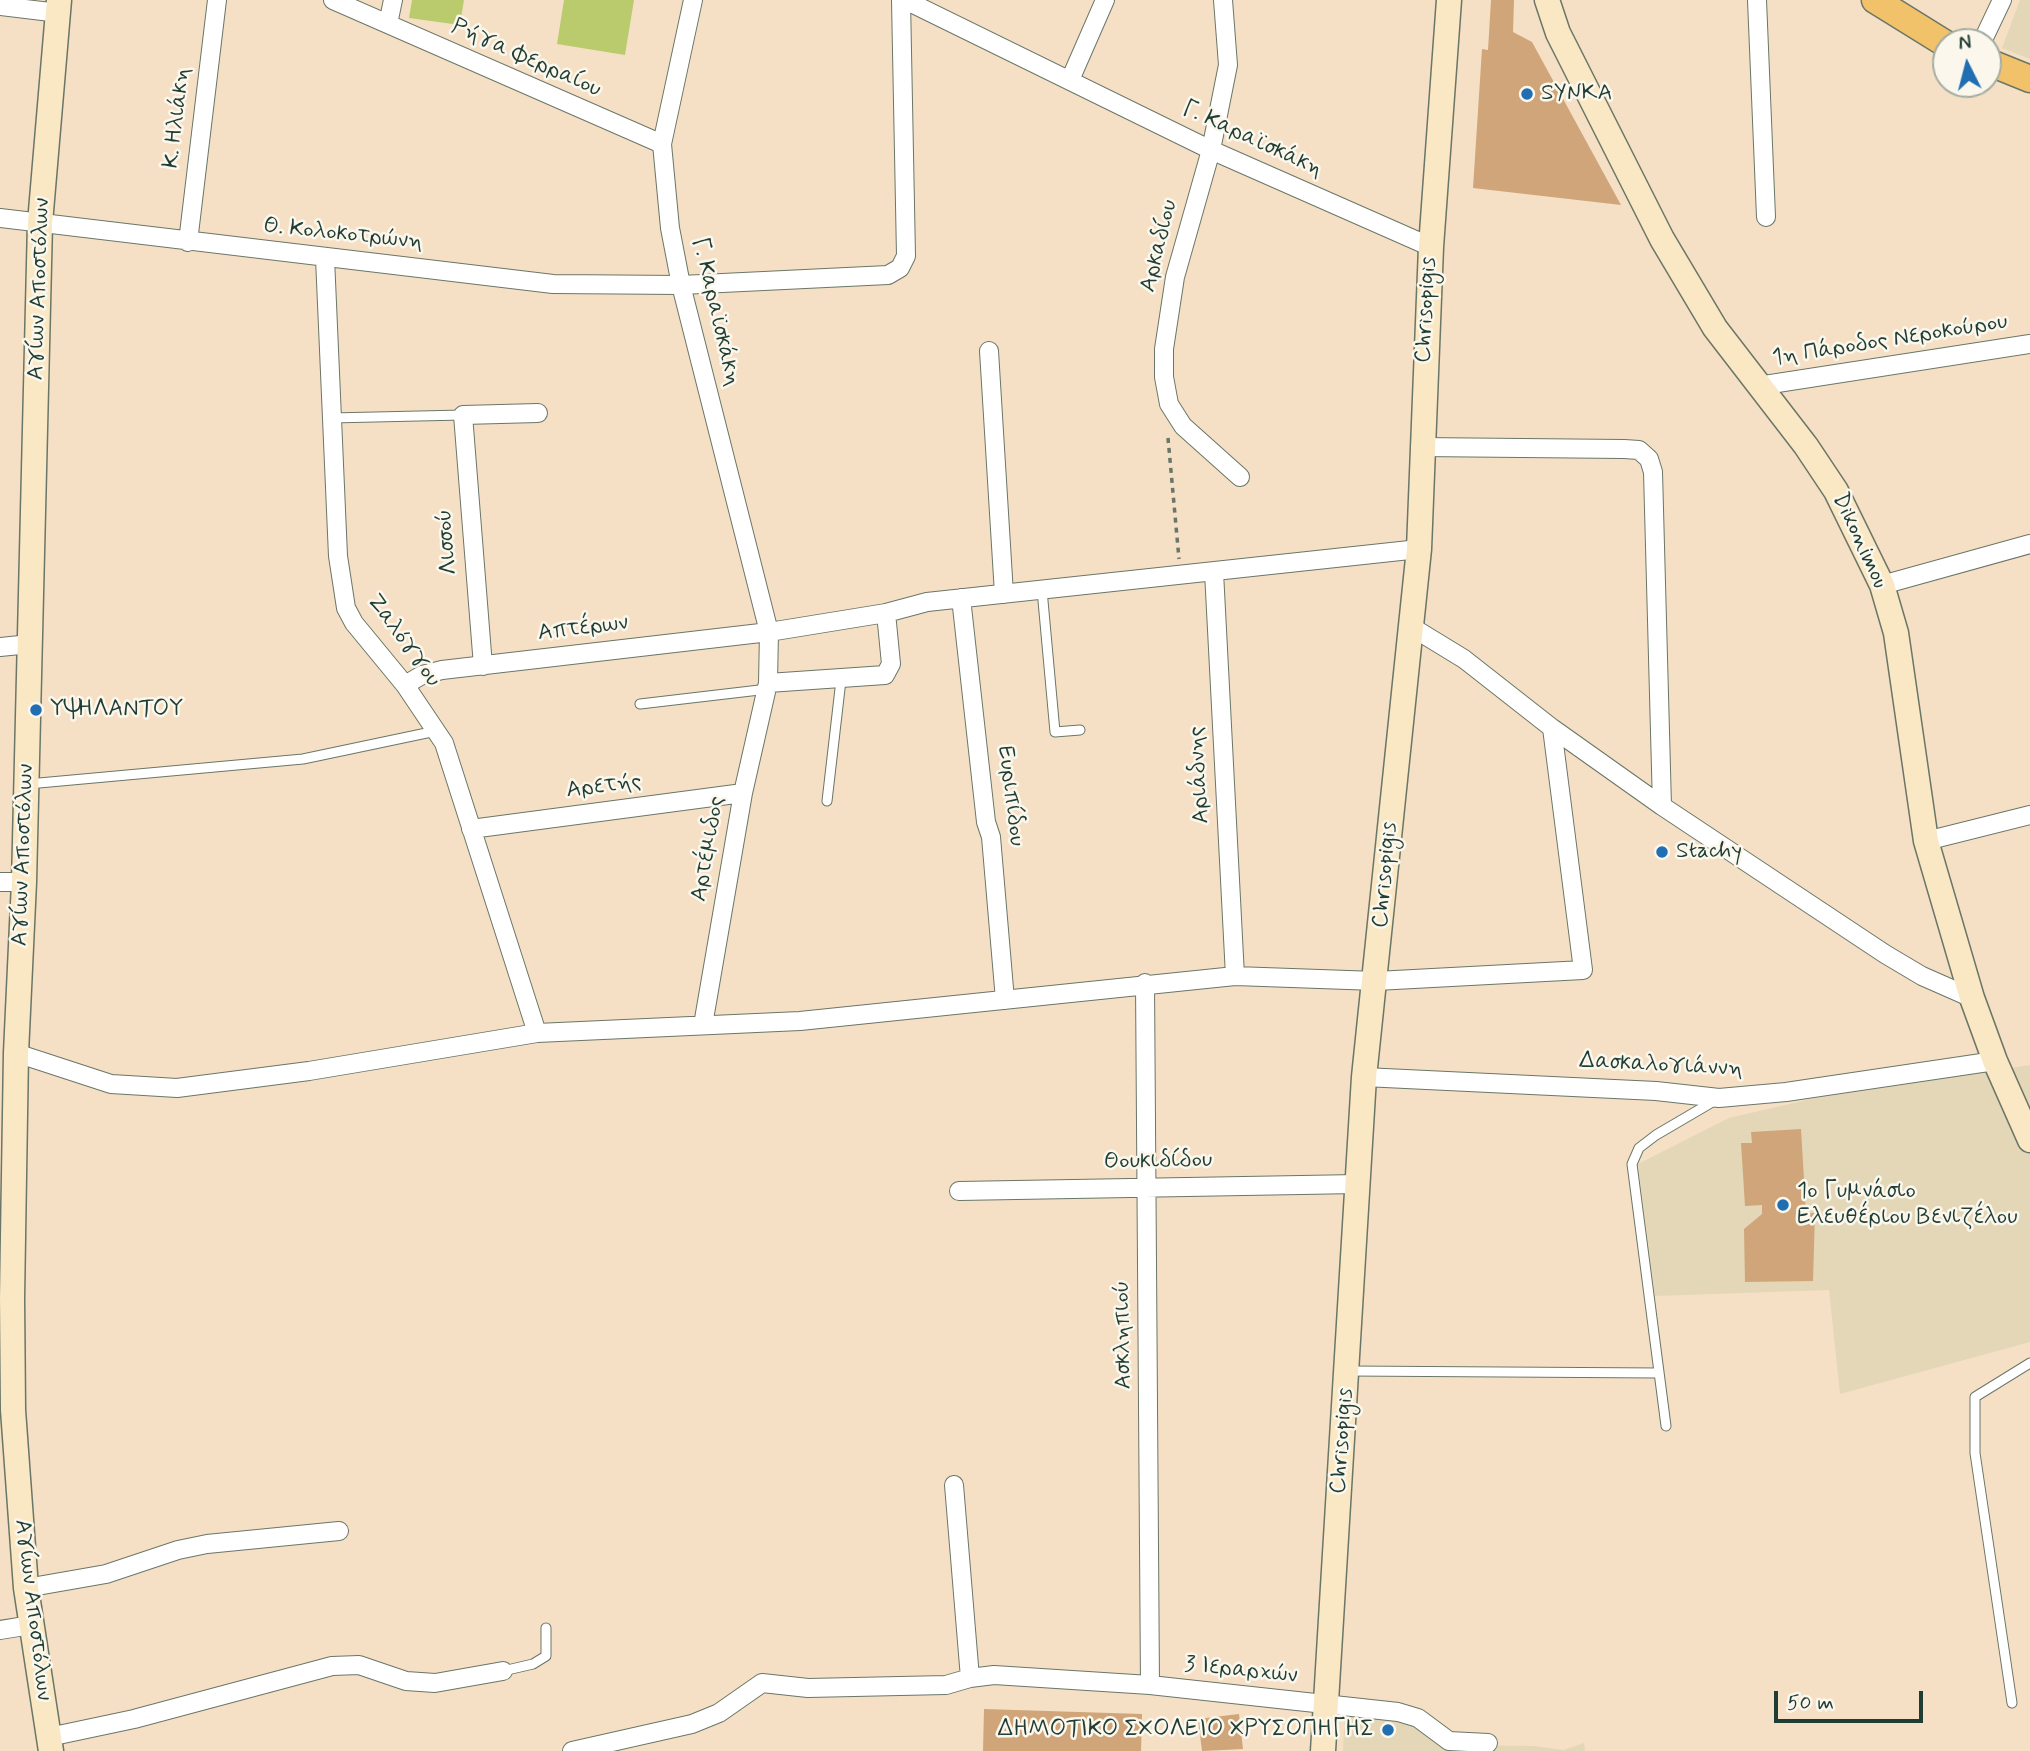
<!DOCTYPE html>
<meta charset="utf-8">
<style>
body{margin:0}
#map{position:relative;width:2030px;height:1751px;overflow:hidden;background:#f5e0c5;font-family:Mynerve,sans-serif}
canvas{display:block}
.north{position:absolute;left:1932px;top:28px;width:70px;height:70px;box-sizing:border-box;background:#fbf7ec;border:2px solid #a3ada2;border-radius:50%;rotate:354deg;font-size:19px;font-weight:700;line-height:28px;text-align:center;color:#1f3d34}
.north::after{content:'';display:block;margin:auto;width:24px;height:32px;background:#1f6fb2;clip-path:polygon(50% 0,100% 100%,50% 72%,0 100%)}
.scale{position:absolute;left:1774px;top:1691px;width:149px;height:32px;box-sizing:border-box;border:4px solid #1f3d34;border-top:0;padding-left:9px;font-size:21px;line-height:24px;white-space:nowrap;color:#1f3d34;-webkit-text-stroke:5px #fbf7ec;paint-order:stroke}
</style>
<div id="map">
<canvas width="2030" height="1751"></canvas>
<div class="north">N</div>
<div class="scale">50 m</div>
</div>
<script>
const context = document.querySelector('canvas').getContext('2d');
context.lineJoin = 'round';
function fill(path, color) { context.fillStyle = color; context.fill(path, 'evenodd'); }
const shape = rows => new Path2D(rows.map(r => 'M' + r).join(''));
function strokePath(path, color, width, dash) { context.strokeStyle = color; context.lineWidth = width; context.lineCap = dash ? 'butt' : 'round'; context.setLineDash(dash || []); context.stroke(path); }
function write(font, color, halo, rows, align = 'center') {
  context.font = font + ' Mynerve,sans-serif'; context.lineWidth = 5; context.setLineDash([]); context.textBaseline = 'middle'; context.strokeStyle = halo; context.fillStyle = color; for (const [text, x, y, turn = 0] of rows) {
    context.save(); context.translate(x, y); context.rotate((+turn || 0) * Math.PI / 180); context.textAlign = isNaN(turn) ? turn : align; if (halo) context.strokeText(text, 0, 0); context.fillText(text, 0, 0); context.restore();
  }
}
fill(shape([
 [2020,0,2030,0,2030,59,2002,48],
 [2030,1065,2030,1342,1840,1394,1829,1290,1655,1296,1638,1164,1729,1118,1811,1099],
 [1345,1706,1411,1717,1458,1745,1534,1746,1564,1750,1584,1743,1585,1751,1343,1751]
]), '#e3d7b7');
fill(shape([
 [412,0,464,0,460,25,409,18],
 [564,0,634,0,625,55,557,44]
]), '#bacb6e');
fill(shape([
 [1491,0,1514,0,1513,32,1532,42,1621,205,1473,188,1482,49,1488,50],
 [1801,1129,1806,1213,1815,1213,1813,1281,1745,1282,1744,1229,1762,1214,1762,1205,1745,1206,1741,1143,1752,1143,1751,1132],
 [984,1709,1142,1714,1141,1751,983,1751],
 [1239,1714,1243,1749,1202,1751,1198,1719]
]), '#d0a579');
const lane = shape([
 [331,418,463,415],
 [1042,590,1055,732,1080,730],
 [640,704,768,689],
 [28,784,303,759,436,731],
 [827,801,841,680],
 [1349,1371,1659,1373],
 [1666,1426,1632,1164,1639,1148,1656,1135,1714,1101],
 [503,1671,533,1664,546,1656,546,1628],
 [2012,1703,1975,1453,1975,1397,2030,1363]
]);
const street = shape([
 [333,0,662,144],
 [693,0,662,144,670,228,681,285,769,632,768,683,885,675,891,664,886,613,927,602,1419,549],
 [905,0,1211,150,1431,247],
 [1223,0,1228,65,1211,150,1175,277,1164,349,1164,377,1169,404,1183,426,1240,477],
 [1757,0,1766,217],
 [0,6,59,13],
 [388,24,393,0],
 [1982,42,2002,0],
 [1070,80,1105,0],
 [0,218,553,284,681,285,888,275,900,268,906,256,901,0],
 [188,242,217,0],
 [325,258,338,556,346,608,354,623,405,685,444,743,537,1033],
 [989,351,1004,594],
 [1758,386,2030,344],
 [1420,447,1624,449,1639,450,1649,459,1653,472,1662,806],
 [1214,572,1235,976],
 [1882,585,2030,544],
 [961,598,986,822,991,837,1005,1000],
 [1410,626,1464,659,1552,728,1662,806,1885,954,1922,976,1972,998],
 [0,647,30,644],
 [483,666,463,415,538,413],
 [405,685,422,675,442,670,769,632,886,613],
 [471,829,743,793],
 [1926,841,2030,815],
 [0,882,24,882],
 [1145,983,1150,1685],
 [703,1025,743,793,768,683],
 [16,1053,111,1084,177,1088,309,1071,537,1033,800,1021,1235,976,1376,981,1583,970,1552,728],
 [1364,1077,1656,1091,1719,1098,1786,1092,1995,1061],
 [959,1191,1358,1184],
 [954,1485,970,1678],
 [26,1588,106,1574,178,1550,207,1544,339,1531],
 [0,1630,31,1625],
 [49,1737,134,1719,332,1666,359,1665,406,1681,435,1683,503,1671],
 [572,1751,692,1724,719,1713,762,1683,808,1688,946,1685,970,1678,994,1675,1150,1685,1398,1712,1418,1718,1449,1741,1488,1743]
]);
const secondary = shape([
 [1547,0,1558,33,1662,239,1715,328,1806,446,1836,491,1882,585,1896,633,1926,841,1972,998,1995,1061,2030,1140],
 [51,1751,26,1588,13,1410,12,1298,16,1053,24,882,40,223,59,0],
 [1323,1751,1364,1077,1419,549,1431,247,1449,0]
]);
const primary = shape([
 [1875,0,1946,44],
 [1988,62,2030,79]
]);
strokePath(lane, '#6a7667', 11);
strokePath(street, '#6a7667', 20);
strokePath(secondary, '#6a7667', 27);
strokePath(primary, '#6a7667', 29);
strokePath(shape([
 [1168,438,1179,559]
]), '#6a7667', 3.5, [5, 5]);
strokePath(lane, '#fff', 9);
strokePath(street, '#fff', 18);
strokePath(secondary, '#fae7c3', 24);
strokePath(primary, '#f2c26a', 26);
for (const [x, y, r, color] of [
 [1527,94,7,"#1f6fb2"],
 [36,710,7,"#1f6fb2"],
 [1662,852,7,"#1f6fb2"],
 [1783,1205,7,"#1f6fb2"],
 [1388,1730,7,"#1f6fb2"]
]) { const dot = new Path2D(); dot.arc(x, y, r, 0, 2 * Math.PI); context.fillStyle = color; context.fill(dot); strokePath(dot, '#fbf7ec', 2.5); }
write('23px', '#1f3d34', '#fbf7ec', [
 ["Ρήγα Φερραίου",526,59,24],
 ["Κ. Ηλιάκη",178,118,-83],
 ["Γ. Καραϊσκάκη",1252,140,25],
 ["Θ. Κολοκοτρώνη",343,235,6],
 ["Αρκαδίου",1160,246,-76],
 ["Αγίων Αποστόλων",40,289,-88],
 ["Chrisopigis",1427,310,-87],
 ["Γ. Καραϊσκάκη",715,312,77],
 ["1η Πάροδος Νεροκούρου",1890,341,-9],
 ["Dikonimou",1859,541,65],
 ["Λισσού",448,542,-95],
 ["Απτέρων",583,629,-7],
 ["Ζαλόγγου",403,641,54],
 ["Αριάδνης",1200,775,-93],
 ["Αρετής",604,787,-7],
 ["Ευριπίδου",1010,796,83],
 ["Αρτέμιδος",709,849,-80],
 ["Αγίων Αποστόλων",24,855,-88],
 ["Chrisopigis",1386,875,-85],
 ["Δασκαλογιάννη",1661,1066,3],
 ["Θουκιδίδου",1158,1162,-1],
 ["Ασκληπιού",1124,1335,-91],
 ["Chrisopigis",1343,1441,-86],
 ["Αγίων Αποστόλων",32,1610,83],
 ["3 Ιεραρχών",1241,1671,6]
]);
write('23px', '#1f3d34', '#fbf7ec', [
 ["SYNKA",1541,94],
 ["ΥΨΗΛΑΝΤΟΥ",50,710],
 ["Stachy",1676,852],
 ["1ο Γυμνάσιο",1797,1192],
 ["Ελευθέριου Βενιζέλου",1797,1218],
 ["ΔΗΜΟΤΙΚΟ ΣΧΟΛΕΙΟ ΧΡΥΣΟΠΗΓΗΣ",1374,1730,"right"]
], 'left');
</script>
